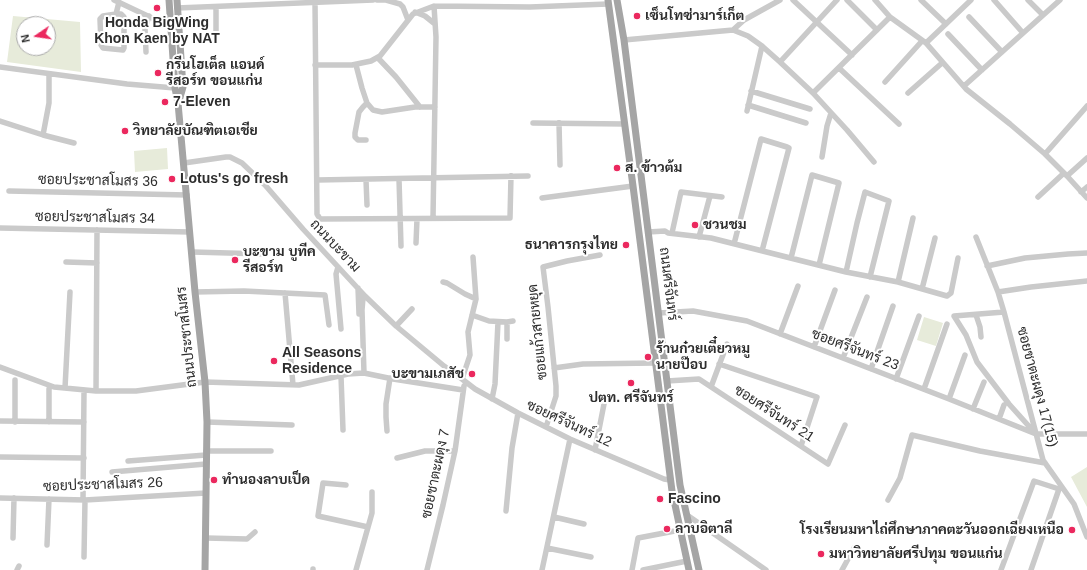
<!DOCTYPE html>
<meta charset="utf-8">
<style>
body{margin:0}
#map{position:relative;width:1087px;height:570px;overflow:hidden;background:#fff;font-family:Arial,sans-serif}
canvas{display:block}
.north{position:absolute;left:16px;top:16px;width:40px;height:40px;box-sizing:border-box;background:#fff;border:1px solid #ababab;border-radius:50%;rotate:257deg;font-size:11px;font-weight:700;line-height:16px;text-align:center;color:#2d2d2d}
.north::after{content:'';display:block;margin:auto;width:14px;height:18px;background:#eb285e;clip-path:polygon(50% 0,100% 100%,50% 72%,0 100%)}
</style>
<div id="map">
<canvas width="1087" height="570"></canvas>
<div class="north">N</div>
</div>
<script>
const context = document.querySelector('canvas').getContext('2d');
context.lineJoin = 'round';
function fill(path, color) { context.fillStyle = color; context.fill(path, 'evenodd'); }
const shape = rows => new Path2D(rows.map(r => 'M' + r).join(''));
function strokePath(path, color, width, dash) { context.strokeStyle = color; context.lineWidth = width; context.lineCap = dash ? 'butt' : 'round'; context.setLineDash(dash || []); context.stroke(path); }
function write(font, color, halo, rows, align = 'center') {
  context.font = font + ' Arial,Sarabun,sans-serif'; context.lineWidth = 4; context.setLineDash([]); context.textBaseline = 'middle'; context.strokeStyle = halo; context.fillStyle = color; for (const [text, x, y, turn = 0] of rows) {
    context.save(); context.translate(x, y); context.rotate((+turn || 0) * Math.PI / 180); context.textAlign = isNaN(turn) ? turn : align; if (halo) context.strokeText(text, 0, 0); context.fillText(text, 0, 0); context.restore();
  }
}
fill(shape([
 [13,16,80,22,81,72,7,62],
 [24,24,48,24,48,48,24,48],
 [167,148,168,169,135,172,134,151],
 [924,317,943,323,936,346,917,340],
 [1087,467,1087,507,1071,477]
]), '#e7ebda');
strokePath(shape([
 [114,0,171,27],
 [377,0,386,0,400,4,403,7,408,20],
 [793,0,852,55],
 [847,0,877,30],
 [875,0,890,17,926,43,966,89,1010,124,1045,154,1067,176,1087,198],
 [921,0,946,24],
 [994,0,1023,33],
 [1028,0,1043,15],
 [315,2,317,214,320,219,510,218,511,176],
 [177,8,373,0],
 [415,12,425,16,435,24],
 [116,14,103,16,100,19,101,45,103,48,123,50,124,48,124,17,121,14,116,14,119,2],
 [969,17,1002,52],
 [733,30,748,36,762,46,780,62,813,93,847,130,874,162],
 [216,33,216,7],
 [948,34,982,70],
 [624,40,733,30,744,20,780,0],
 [926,43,971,0],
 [146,52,145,29,149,16],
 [378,58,396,77,420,107],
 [780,62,837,0],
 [315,65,352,65,371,61,380,56,413,14,434,6,530,7,608,4],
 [356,65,362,88,367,103,373,110,382,112,415,107,435,107],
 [0,67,127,84,175,88],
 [839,68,899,124],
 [885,82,922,41],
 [964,86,1060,0],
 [751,91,810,109],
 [813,93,890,17],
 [908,93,942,63],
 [748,105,806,123],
 [747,111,762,46],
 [0,121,43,135,74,143],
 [533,123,625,124],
 [559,123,560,165],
 [43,135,49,103,49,74],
 [366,140,358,140,355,137,355,133,359,112,363,107,367,103],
 [1045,154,1087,106],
 [822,157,827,126,831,113],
 [184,163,226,157,230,157,242,163,265,185,303,229,365,296,396,326,444,366,462,379,475,389,518,413,570,439,664,479,670,480],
 [1067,176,1087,158],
 [399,179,401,246],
 [317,180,528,176],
 [366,180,367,205],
 [9,191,187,195],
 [1081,192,1087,187],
 [1038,197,1064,173],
 [542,198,633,186],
 [433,218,436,37,434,6],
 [0,228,190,232],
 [648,232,665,231,668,233,711,238,846,272,898,282,947,296,951,293,958,258],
 [672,233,681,192,722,197],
 [699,237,710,196],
 [976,237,998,292,1004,312,1043,460,1074,504,1087,537],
 [416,243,417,219],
 [734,244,761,139,787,147,789,148,762,251],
 [192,252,265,254],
 [791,258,812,175,839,183,819,265],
 [66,262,97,263],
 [987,266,1025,258,1068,254,1087,253],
 [338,267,336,274,341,329],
 [846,272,857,223,865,192,889,201,870,277],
 [443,282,447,283,465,294,476,299],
 [898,282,913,218],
 [358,288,359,314],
 [922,289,935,238],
 [195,292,244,291,325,295,329,325],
 [998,292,1031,287,1087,281],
 [285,293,293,385],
 [1004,312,954,316,966,335,977,362,1009,404,1035,433],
 [659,313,693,311,747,321,949,399,1036,434,1087,434],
 [472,315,489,321,507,322,513,321],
 [976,315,980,327,981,337],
 [507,322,507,339],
 [396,326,412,309],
 [780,334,798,286],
 [814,347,835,290],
 [843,358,867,297],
 [719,364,817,397,801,446],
 [0,367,54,387,96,391,136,391,205,382,299,385,348,374,364,373,393,379,463,390],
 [554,368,583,364,655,363],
 [871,369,893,306],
 [364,373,362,310,363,298,365,296],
 [341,376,343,430],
 [462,379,470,355,468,332,476,299,473,257],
 [896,379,919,316],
 [667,381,699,379,828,464,845,425],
 [711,387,727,344],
 [65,388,70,292],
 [924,389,947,324],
 [96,391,97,230],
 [492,399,495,384,498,322],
 [949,399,965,355],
 [973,409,984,382],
 [999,419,1004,405],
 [0,421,84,422],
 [15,422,15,380],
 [49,422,49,389],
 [207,422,292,425],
 [546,427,556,396,556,386,548,307,543,267,567,261,600,255],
 [387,431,386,417,386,404,390,378],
 [595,450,605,399],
 [206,451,271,451],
 [0,457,84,458],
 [397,458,425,451,455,451],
 [128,461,206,455],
 [112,472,206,464],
 [346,485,323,483,318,516,368,527],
 [0,498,85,500,206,493],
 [83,500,84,392],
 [888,500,900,478,912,435,980,451,1045,463],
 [506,511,512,448,518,413],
 [687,515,766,570],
 [554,517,584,524],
 [13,538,14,498],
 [206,538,247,539,255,532],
 [47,545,49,499],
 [547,548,591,557],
 [84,557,85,500],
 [17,570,19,566],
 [313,570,313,569],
 [356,570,372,513,372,492],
 [427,570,443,505,455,451,464,386],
 [542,570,570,439],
 [632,570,638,538,680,530],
 [643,570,687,561],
 [842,570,854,548],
 [1001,570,1034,481,1059,489],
 [1031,570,1059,489,1061,488]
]), '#cacaca', 5.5);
strokePath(shape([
 [169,0,175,88,178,103,195,292,205,382,207,422,205,570],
 [177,0,183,87,179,101],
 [608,0,633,186,672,491,689,570],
 [617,0,624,40,680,485,699,570]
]), '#a5a5a5', 7);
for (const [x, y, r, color] of [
 [157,8,4,"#eb285e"],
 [637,16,4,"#eb285e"],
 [158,73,4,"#eb285e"],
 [165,102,4,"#eb285e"],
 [125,131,4,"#eb285e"],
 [617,168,4,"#eb285e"],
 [172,179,4,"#eb285e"],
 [695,225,4,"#eb285e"],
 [626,245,4,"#eb285e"],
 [235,260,4,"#eb285e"],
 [648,357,4,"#eb285e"],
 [274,361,4,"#eb285e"],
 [472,374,4,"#eb285e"],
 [631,383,4,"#eb285e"],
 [214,480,4,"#eb285e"],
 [660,499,4,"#eb285e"],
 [667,529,4,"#eb285e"],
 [1072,530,4,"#eb285e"],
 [821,554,4,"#eb285e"]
]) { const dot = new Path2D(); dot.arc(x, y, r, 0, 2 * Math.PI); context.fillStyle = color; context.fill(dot); strokePath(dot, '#fff', 1.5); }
write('bold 14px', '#2d2d2d', '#fff', [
 ["เซ็นโทซ่ามาร์เก็ต",645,16],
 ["Honda BigWing",157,23,"center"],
 ["Khon Kaen by NAT",157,39,"center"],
 ["กรีนโฮเต็ล แอนด์",166,65],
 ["รีสอร์ท ขอนแก่น",166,81],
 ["7-Eleven",173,102],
 ["วิทยาลัยบัณฑิตเอเชีย",133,131],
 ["ส. ข้าวต้ม",625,168],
 ["Lotus's go fresh",180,179],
 ["ชวนชม",703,225],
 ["ธนาคารกรุงไทย",618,245,"right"],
 ["บะขาม บูทีค",243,252],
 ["รีสอร์ท",243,268],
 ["ร้านก๋วยเตี๋ยวหมู",656,349],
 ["นายป๊อบ",656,365],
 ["All Seasons",282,353],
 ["Residence",282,369],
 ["บะขามเภสัช",464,374,"right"],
 ["ปตท. ศรีจันทร์",631,398,"center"],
 ["ทำนองลาบเป็ด",222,480],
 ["Fascino",668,499],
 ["ลาบอิตาลี",675,529],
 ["โรงเรียนมหาไถ่ศึกษาภาคตะวันออกเฉียงเหนือ",1064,530,"right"],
 ["มหาวิทยาลัยศรีปทุม ขอนแก่น",829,554]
], 'left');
write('14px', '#2d2d2d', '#fff', [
 ["ซอยประชาสโมสร 36",98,181,1],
 ["ซอยประชาสโมสร 34",95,218,1],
 ["ถนนบะขาม",335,246,47],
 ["ถนนศรีจันทร์",668,284,83],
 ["ซอยแก้วสายหยุด",538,332,-96],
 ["ถนนประชาสโมสร",187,337,-96],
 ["ซอยศรีจันทร์ 23",855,350,21],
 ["ซอยชาตะผดุง 17(15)",1037,387,75],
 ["ซอยศรีจันทร์ 21",774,414,33],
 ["ซอยศรีจันทร์ 12",569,424,25],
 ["ซอยชาตะผดุง 7",436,474,-78],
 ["ซอยประชาสโมสร 26",103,485,-2]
]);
</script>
